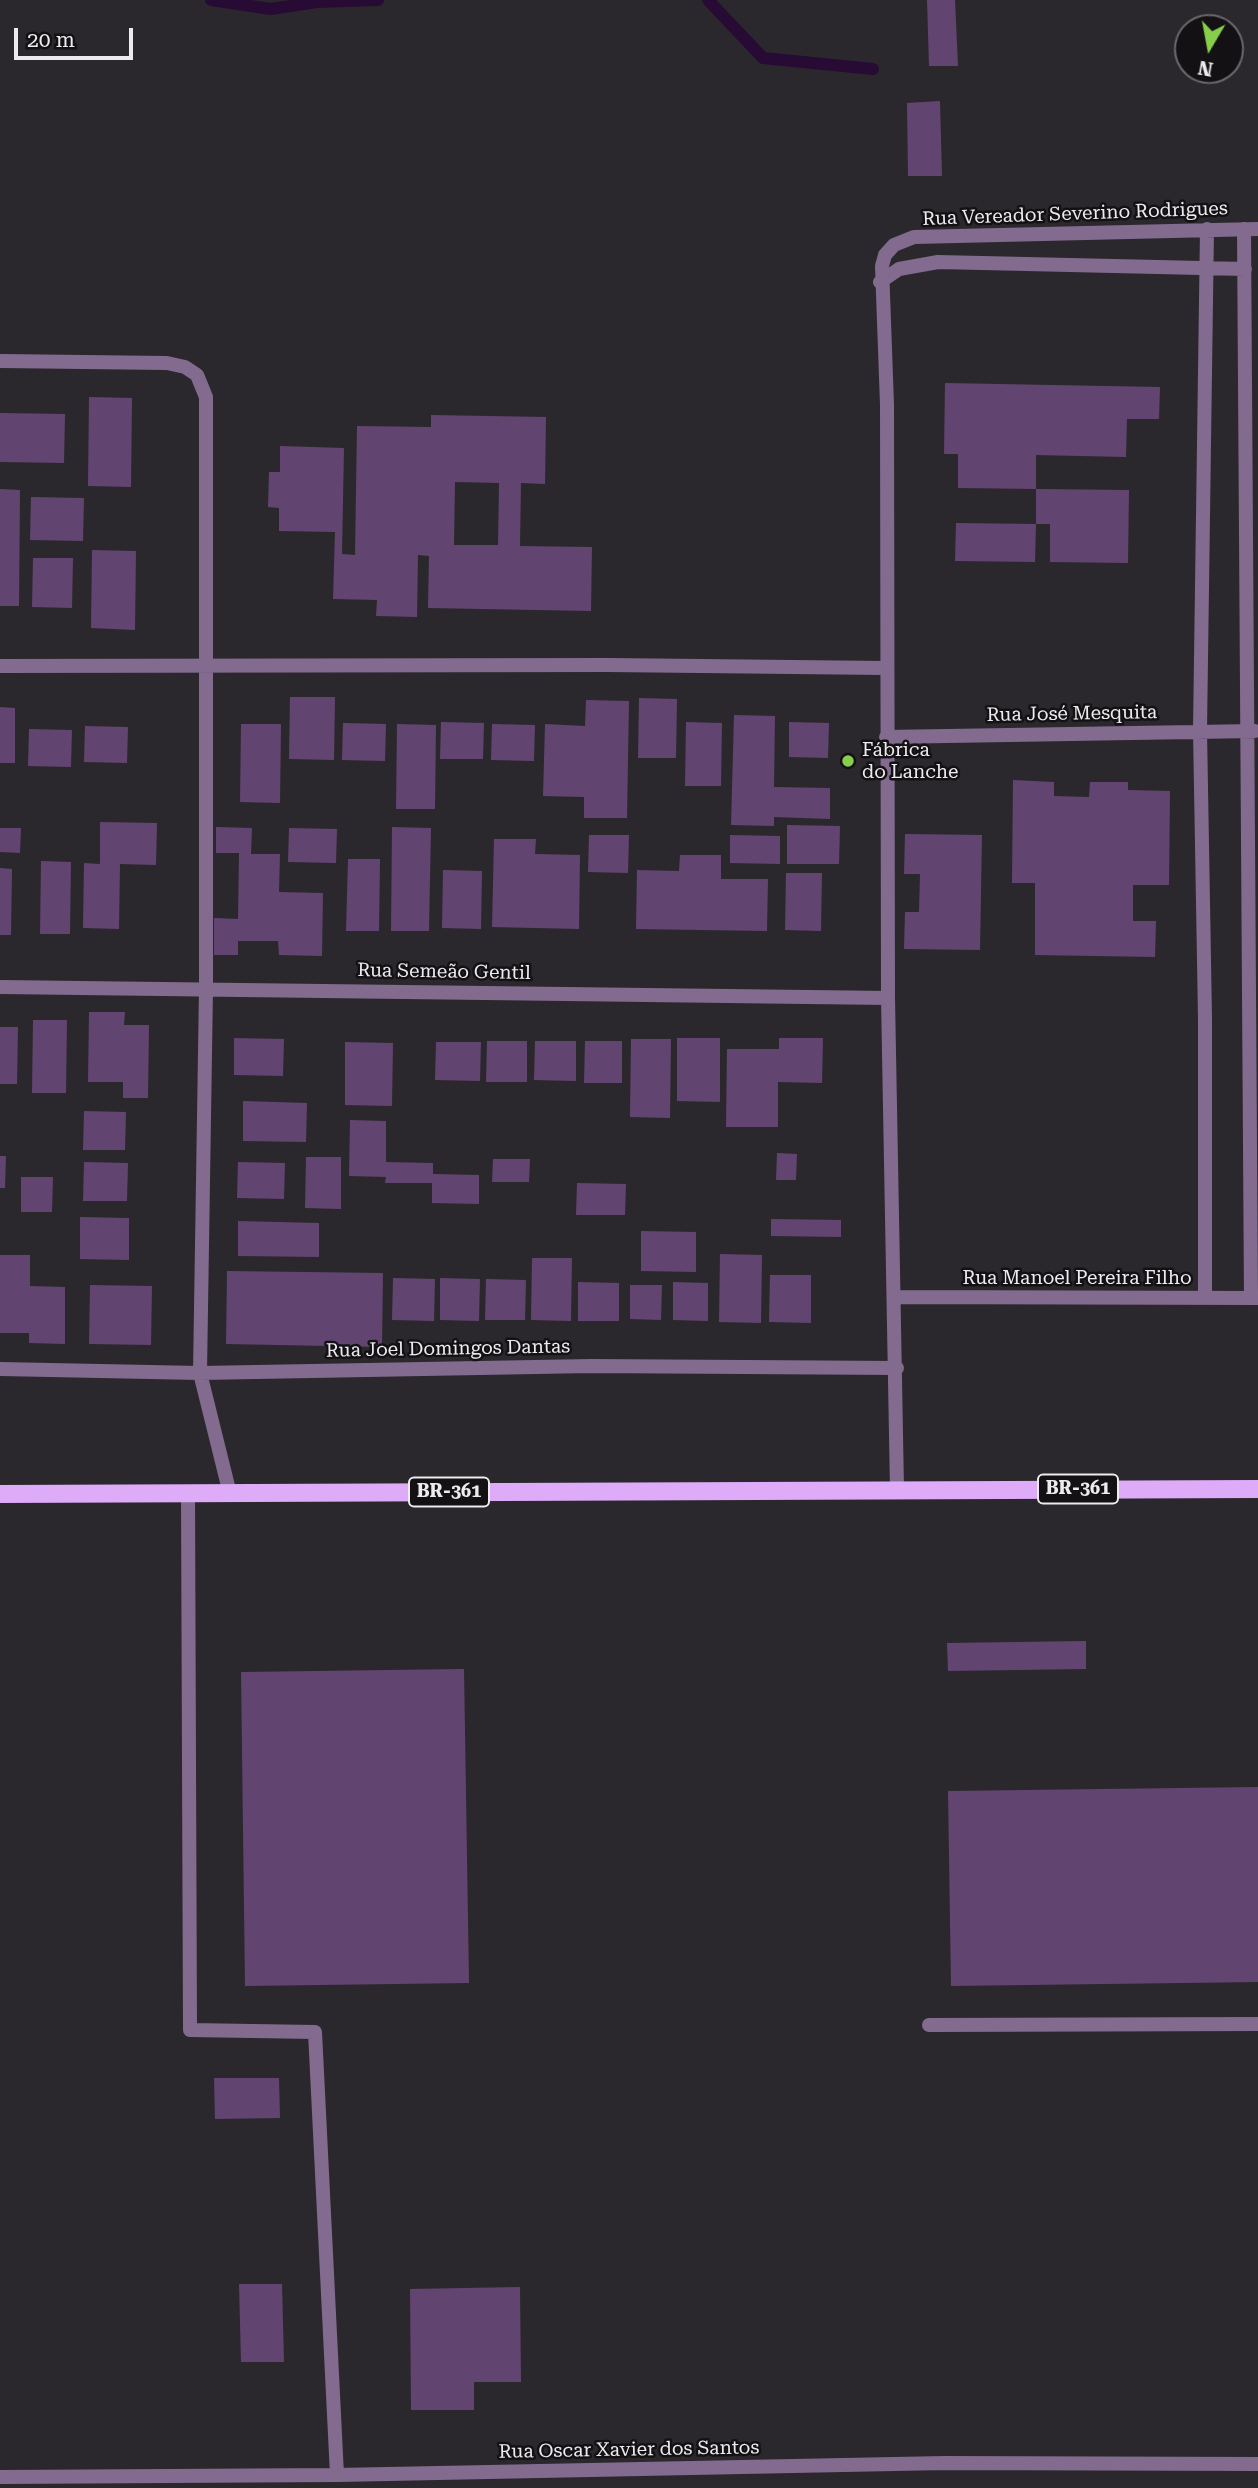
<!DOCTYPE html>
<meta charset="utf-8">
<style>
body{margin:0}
#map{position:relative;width:1258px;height:2488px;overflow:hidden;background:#2b282d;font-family:"Roboto Serif",serif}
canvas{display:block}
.north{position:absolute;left:1174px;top:14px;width:70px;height:70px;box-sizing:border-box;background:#131114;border:2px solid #6a686b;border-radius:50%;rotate:190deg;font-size:19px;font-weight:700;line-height:28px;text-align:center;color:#edebee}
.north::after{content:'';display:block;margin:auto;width:24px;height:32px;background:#87cf4b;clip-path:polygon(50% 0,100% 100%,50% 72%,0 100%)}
.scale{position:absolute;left:14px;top:28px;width:119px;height:32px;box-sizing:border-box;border:4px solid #edebee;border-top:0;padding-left:9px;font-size:21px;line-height:24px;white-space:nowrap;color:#edebee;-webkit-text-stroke:5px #131114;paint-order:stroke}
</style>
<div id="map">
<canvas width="1258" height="2488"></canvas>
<div class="north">N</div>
<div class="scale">20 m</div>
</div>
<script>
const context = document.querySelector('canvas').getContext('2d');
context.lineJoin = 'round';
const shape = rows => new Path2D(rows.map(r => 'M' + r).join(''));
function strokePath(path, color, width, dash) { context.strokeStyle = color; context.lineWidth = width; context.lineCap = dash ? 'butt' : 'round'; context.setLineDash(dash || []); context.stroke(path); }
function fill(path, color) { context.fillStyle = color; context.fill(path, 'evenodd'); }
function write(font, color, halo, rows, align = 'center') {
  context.font = font + ' "Roboto Serif",serif'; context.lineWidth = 5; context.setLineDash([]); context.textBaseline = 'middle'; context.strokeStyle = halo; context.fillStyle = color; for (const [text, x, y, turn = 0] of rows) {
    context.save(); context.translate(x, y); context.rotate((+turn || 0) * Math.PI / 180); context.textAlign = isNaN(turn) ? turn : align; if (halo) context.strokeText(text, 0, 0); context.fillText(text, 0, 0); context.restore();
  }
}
strokePath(shape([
 [211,0,271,9,317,2,378,0],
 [708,0,763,58,873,69]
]), '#270b34', 12);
fill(shape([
 [927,0,955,0,958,66,929,66],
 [940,101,942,176,908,176,907,103],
 [945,383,1160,387,1159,419,1127,419,1126,457,1036,455,1036,489,958,488,958,454,944,454],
 [89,397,132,398,131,487,88,486],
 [0,413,65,414,64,463,0,462],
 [431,415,546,417,545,484,521,483,520,546,592,547,591,611,428,608,429,556,418,555,417,617,376,616,377,600,333,599,335,532,279,531,279,508,268,507,269,472,280,472,280,446,344,448,342,554,355,555,357,426,431,427],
 [455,482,499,483,498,545,454,545],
 [0,489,20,490,19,606,0,606],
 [1036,489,1129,490,1128,563,1050,562,1050,524,1036,524,1035,562,955,561,956,523,1036,524],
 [31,497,84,498,83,541,30,540],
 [92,550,136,551,135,630,91,628],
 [33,558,73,558,72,608,32,607],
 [290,697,335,697,334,760,289,759],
 [639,698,677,699,676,758,638,758],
 [586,700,629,701,627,818,584,818,584,797,543,796,545,724,585,726],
 [0,707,15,708,15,763,0,763],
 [734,715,775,716,774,787,830,788,830,819,774,817,774,826,731,825],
 [441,722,484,723,483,759,440,759],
 [686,722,722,723,721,786,685,786],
 [789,722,829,723,828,758,789,757],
 [343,723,386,724,385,761,342,760],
 [241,724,281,724,280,803,240,802],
 [397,724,436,725,435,809,396,809],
 [492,724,535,725,534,761,491,760],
 [85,726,128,727,127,763,84,762],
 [29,729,72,730,71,767,28,766],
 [1013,780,1054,782,1054,796,1089,797,1090,782,1128,782,1128,790,1170,791,1169,885,1133,885,1133,921,1156,921,1155,957,1035,955,1035,883,1012,883],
 [100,822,157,823,156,865,120,864,119,929,83,928,84,863,100,864],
 [787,825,840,826,839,864,787,864],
 [216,827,252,828,251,854,280,854,279,892,323,893,322,956,279,955,278,941,238,941,238,955,214,955,214,918,238,919,239,853,216,853],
 [392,827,431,828,429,931,391,931],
 [0,828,21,828,20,853,0,852],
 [289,828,337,829,336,863,288,862],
 [905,834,982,835,980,950,904,949,905,912,919,912,920,874,904,874],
 [589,835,629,835,628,873,588,872],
 [730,835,780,836,780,864,730,863],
 [494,839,536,839,535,854,580,855,579,929,492,927],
 [680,855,721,855,721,879,768,879,767,931,636,929,637,870,679,871],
 [348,859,380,859,379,931,346,931],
 [41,861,71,862,70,934,40,934],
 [0,868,12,869,11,935,0,935],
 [443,870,482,871,481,929,442,928],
 [786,873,822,873,821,931,785,930],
 [89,1012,125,1012,124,1025,149,1025,148,1098,123,1098,123,1082,88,1082],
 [33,1020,67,1020,66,1093,32,1093],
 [0,1027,18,1027,17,1084,0,1084],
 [234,1038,284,1039,283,1076,234,1075],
 [677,1038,720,1038,720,1102,677,1101],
 [779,1038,823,1038,822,1083,778,1082,778,1127,726,1127,727,1049,779,1049],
 [631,1039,671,1039,670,1118,630,1117],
 [487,1041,527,1041,527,1082,486,1082],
 [535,1041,576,1041,576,1081,534,1080],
 [585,1041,622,1041,622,1083,584,1083],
 [345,1042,393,1043,392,1106,345,1105],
 [436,1042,481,1042,480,1081,435,1080],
 [243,1101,307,1103,306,1142,243,1141],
 [84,1111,126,1112,125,1150,83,1150],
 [350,1120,386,1121,386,1162,433,1163,433,1174,479,1175,479,1204,432,1203,432,1183,385,1183,386,1177,349,1176],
 [777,1153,797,1154,796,1180,776,1180],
 [0,1156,6,1156,5,1188,0,1188],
 [306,1157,341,1157,341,1209,305,1208],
 [493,1159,530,1159,529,1182,492,1182],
 [84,1162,128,1163,127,1201,83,1201],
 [238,1162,285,1163,284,1199,237,1198],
 [21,1177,53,1177,52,1212,21,1212],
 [577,1183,626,1184,625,1215,576,1215],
 [80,1217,129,1218,129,1260,80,1259],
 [771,1219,841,1220,841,1237,771,1236],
 [238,1221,319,1223,319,1257,238,1256],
 [641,1231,696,1232,696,1272,641,1271],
 [720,1254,762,1255,761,1323,719,1322],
 [0,1255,30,1255,30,1286,65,1287,65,1344,29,1343,29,1333,0,1333],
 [532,1258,572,1258,571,1321,531,1320],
 [227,1271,383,1273,382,1347,226,1344],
 [770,1275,811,1275,811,1323,769,1322],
 [393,1278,435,1279,434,1321,392,1320],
 [440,1278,480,1279,479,1321,440,1320],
 [486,1279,526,1280,525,1320,485,1320],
 [578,1282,619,1283,619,1321,578,1321],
 [673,1282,708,1283,708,1321,673,1320],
 [90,1285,152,1286,151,1345,89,1344],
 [630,1285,662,1285,661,1320,630,1319],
 [1086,1641,1086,1669,948,1671,947,1643],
 [464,1669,469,1983,245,1986,241,1672],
 [1258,1787,1258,1982,951,1986,948,1791],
 [214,2078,279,2078,280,2118,215,2119],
 [239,2284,282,2284,284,2362,241,2362],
 [520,2287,521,2382,474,2382,474,2410,411,2410,410,2289]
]), '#624471');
strokePath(shape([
 [929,2025,1258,2024]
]), '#836b90', 14);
strokePath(shape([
 [1244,229,1251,1298],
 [880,282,899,269,938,262,1245,269],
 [0,361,167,363,185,367,197,375,206,397,206,989,200,1373,230,1494],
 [0,666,608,665,885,668],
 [886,737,1255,731],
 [0,987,888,998],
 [895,1297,1258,1298],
 [1205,1298,1205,1018,1200,730,1207,229],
 [0,1369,200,1373,591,1366,897,1368],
 [897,1489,888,998,887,405,882,266,885,255,894,245,914,237,1258,229],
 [188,1494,190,2030,315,2032,337,2475],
 [0,2477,337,2475,945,2463,1258,2464]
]), '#836b90', 14);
strokePath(shape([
 [0,1494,1258,1489]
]), '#deabf9', 18);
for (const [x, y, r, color] of [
 [848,761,7,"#87cf4b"]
]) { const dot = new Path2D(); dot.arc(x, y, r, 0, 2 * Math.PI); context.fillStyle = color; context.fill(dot); strokePath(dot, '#131114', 2.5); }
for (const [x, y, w] of [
 [1078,1489,80],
 [449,1492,80]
]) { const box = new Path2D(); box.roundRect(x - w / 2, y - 14.5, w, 29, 5); context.fillStyle = '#131114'; context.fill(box); strokePath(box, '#edebee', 2); }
write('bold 18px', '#edebee', null, [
 ["BR-361",1078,1489],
 ["BR-361",449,1492]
]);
write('19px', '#edebee', '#131114', [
 ["Rua Vereador Severino Rodrigues",1075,214,-2],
 ["Rua José Mesquita",1072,714,-1],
 ["Rua Semeão Gentil",444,972,1],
 ["Rua Manoel Pereira Filho",1077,1278],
 ["Rua Joel Domingos Dantas",448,1349,-1],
 ["Rua Oscar Xavier dos Santos",629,2450,-1]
]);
write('19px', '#edebee', '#131114', [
 ["Fábrica",862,750],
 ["do Lanche",862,772]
], 'left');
</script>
